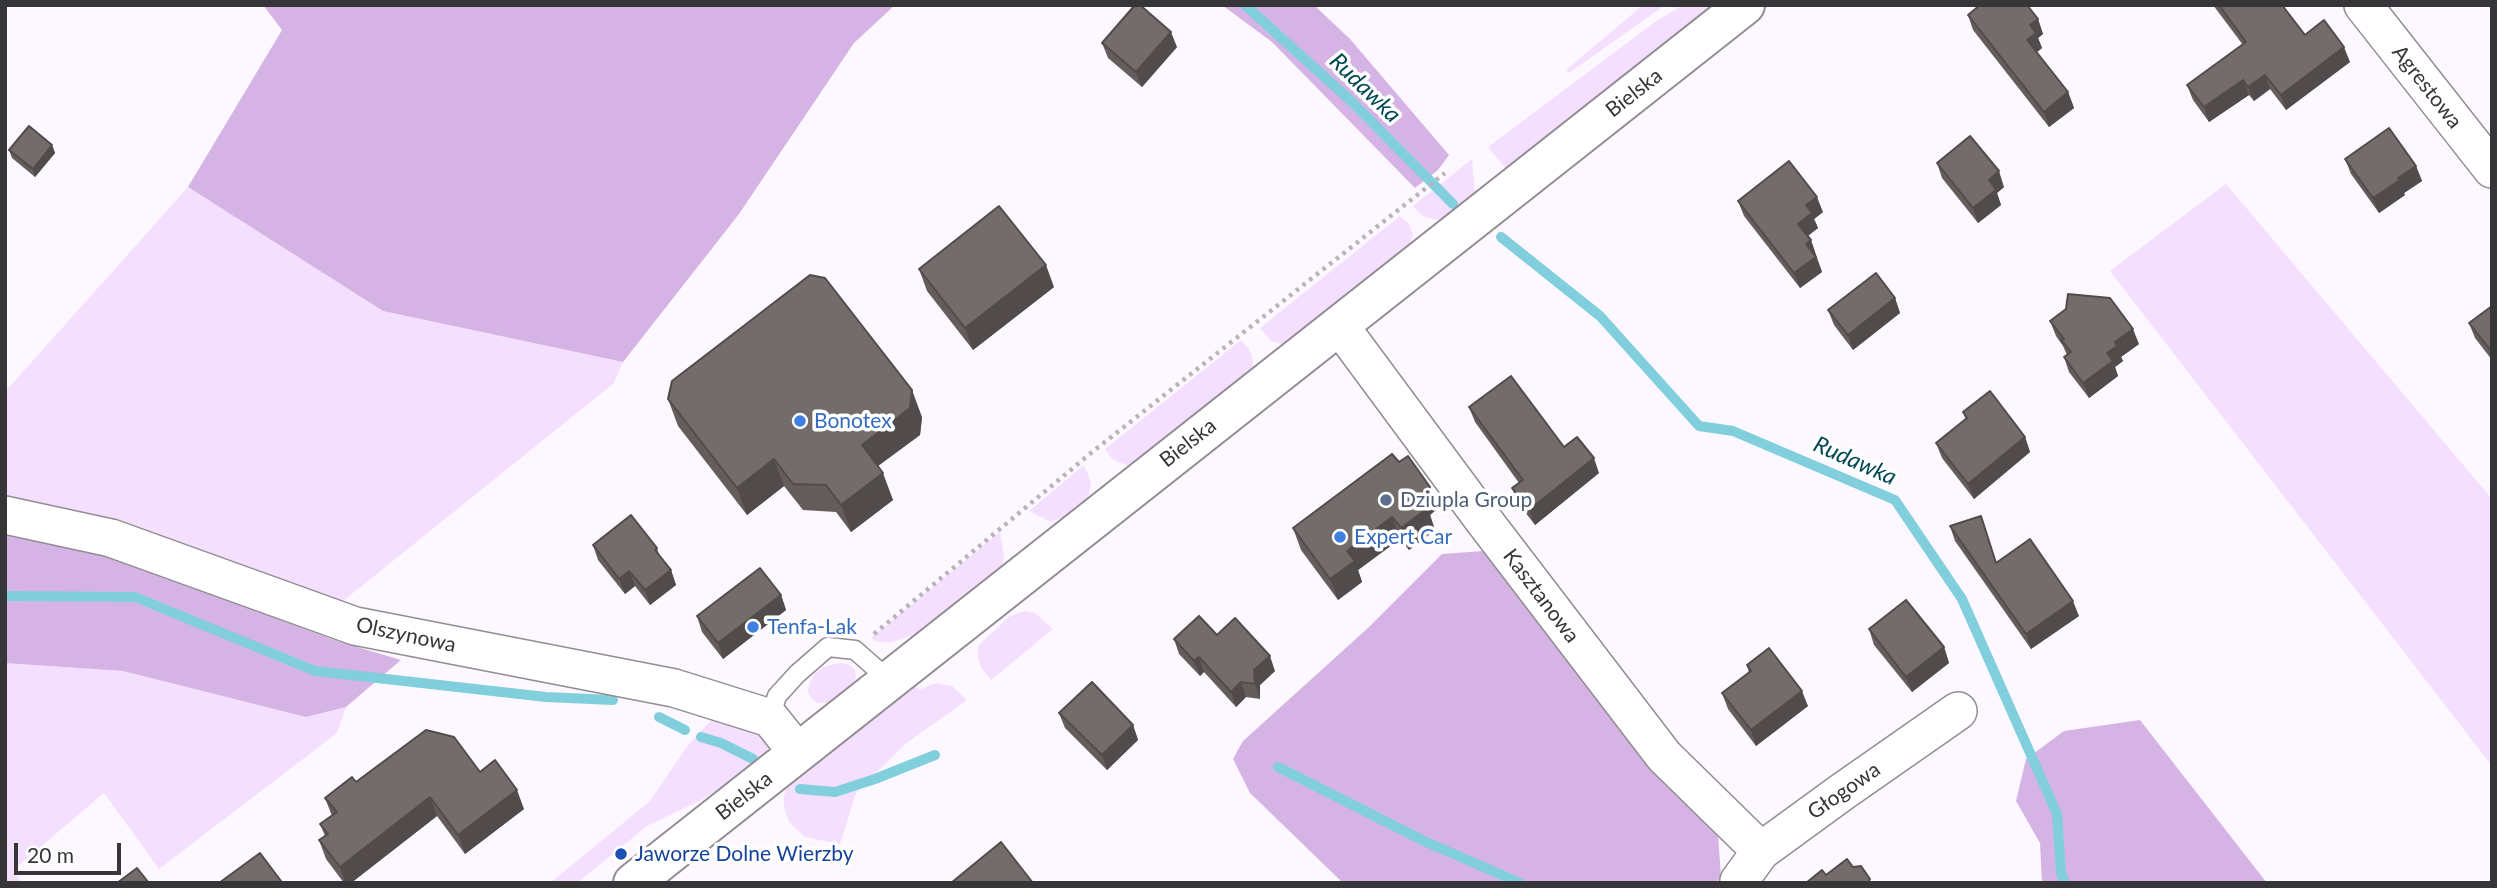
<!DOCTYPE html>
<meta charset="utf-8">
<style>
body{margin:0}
#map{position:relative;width:2497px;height:888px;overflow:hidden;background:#fdf8ff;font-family:Lato,sans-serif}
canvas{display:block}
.frame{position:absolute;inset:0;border:7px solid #363537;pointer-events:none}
.scale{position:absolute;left:14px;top:843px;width:107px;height:32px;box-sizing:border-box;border:4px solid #363537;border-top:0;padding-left:9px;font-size:21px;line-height:24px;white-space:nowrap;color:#363537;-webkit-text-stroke:5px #fff;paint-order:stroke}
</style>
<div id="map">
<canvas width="2497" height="888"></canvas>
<div class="frame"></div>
<div class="scale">20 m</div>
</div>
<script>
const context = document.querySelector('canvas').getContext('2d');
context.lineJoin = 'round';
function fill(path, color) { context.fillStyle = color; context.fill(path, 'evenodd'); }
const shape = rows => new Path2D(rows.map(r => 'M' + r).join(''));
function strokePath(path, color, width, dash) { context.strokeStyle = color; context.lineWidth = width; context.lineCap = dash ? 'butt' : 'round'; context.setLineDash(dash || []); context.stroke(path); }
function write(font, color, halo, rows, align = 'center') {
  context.font = font + ' Lato,sans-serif'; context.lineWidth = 7; context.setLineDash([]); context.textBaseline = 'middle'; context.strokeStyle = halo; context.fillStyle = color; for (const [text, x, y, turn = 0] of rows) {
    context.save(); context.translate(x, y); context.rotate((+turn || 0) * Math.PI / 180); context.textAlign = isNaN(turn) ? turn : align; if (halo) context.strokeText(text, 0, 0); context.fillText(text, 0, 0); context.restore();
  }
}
fill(shape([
 [1643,5,1665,5,1569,73,1566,70],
 [1683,5,1715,5,1506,169,1488,147,1655,22],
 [1472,159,1475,195,1445,218,1437,220,1423,216,1413,206],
 [2226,184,2492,499,2492,766,2110,271],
 [188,187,383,311,623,362,613,384,343,601,111,526,5,503,5,392],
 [1400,216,1408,223,1413,234,1409,246,1284,345,1271,341,1260,328],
 [1241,340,1249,349,1253,360,1253,369,1139,462,1128,466,1112,459,1105,449],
 [1084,465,1091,482,1089,495,1078,510,1051,522,1029,511],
 [1000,532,1004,557,1001,568,992,576,919,633,892,642,878,642,871,638],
 [1025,611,1035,613,1053,629,991,680,982,669,978,659,978,646,1010,616],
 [5,663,123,671,306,717,346,707,337,733,159,869,104,793,13,870,22,883,5,883],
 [841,663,848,664,855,670,856,677,852,686,835,700,825,703,818,703,811,698,808,692,809,684,815,673,826,666],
 [936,683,952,686,967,700,905,744,856,793,840,844,805,837,789,822,784,808,784,796,787,787,916,686,919,690],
 [716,715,760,725,769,743,767,750,760,760,730,782,703,799,647,826,577,883,550,883,650,801,688,745]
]), '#f4dffe');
fill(shape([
 [263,5,895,5,854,43,739,214,623,362,383,311,188,187,282,30],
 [1222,5,1314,5,1350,39,1449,155,1438,170,1415,188,1272,42],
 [5,532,103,554,337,641,401,660,346,707,306,717,123,671,5,663],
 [1483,551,1504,565,1717,822,1721,876,1717,883,1343,883,1250,793,1233,759,1243,741,1369,627,1442,554],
 [2140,720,2267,883,2042,883,2040,843,2016,801,2026,759,2064,731]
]), '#d5b3e5');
strokePath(shape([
 [1245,5,1351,101,1453,204],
 [1501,237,1600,316,1699,426,1733,431,1895,500,1962,599,2057,814,2061,873,2065,883],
 [5,596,135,597,315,671,546,697,613,700],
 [659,717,685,730],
 [701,737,721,743,753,759],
 [1278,767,1424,841,1520,883],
 [800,789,835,792,875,779,935,755]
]), '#81cfdd', 10);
const service = shape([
 [770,718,777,696,797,674,828,647,855,650,890,681]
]);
const minor = shape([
 [2363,5,2492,169],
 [1339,325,1482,518,1664,756,1761,851],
 [5,515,111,538,355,626,674,688,770,718,798,753],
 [1739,881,1761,851,1842,792,1958,711]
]);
const secondary = shape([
 [633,883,1745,5]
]);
strokePath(service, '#918d92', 21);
strokePath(minor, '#918d92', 40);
strokePath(secondary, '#918d92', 42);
strokePath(shape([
 [874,634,1091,453,1445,173]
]), '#b8b4b9', 4.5, [3.5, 5]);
strokePath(service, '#fff', 18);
strokePath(minor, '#fff', 37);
strokePath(secondary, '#fff', 38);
fill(shape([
 [2213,5,2282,5,2305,35,2350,62,2286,110,2270,89,2254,101,2249,95,2209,122,2193,100,2187,85,2243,45],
 [1968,15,2038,19,2043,34,2038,38,2042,48,2037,52,2068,92,2074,108,2049,127,1973,30],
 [1102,43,1177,47,1142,87,1108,58],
 [52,145,55,153,35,177,12,158,9,150],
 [2345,159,2416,166,2422,181,2404,193,2405,195,2379,213,2351,174],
 [1937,163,2004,187,1997,193,2001,205,1978,223,1942,178],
 [1738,201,1823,212,1814,219,1818,228,1807,236,1811,240,1822,272,1800,288,1744,216],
 [919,269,1054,287,973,350,927,291],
 [1895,298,1900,313,1853,350,1834,325,1828,310],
 [2492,306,2492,360,2475,338,2469,323],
 [2050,321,2139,344,2121,357,2123,361,2115,367,2118,376,2089,398,2069,372,2064,357,2067,355,2063,346,2056,336],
 [668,399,922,417,920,435,878,466,893,500,851,532,836,512,803,510,784,486,747,515,678,426],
 [1469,407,1564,447,1599,473,1535,525,1518,503,1512,488,1519,483,1475,422],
 [1963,412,2025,437,2030,452,1974,499,1942,458,1936,443,1966,420],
 [1399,462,1438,508,1430,515,1435,530,1409,550,1400,539,1358,570,1362,582,1338,600,1301,550,1293,528],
 [1950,526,1997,562,2079,616,2031,649,1955,541],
 [593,545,657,548,660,557,671,570,676,585,650,605,635,586,625,594,598,560],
 [781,595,786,610,723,659,702,632,697,616],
 [1869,629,1944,647,1949,663,1912,692,1874,645],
 [1217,635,1275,671,1260,685,1260,699,1246,697,1236,707,1204,672,1200,676,1179,654,1174,639],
 [1747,665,1808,706,1756,746,1728,709,1722,693,1749,673],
 [1059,713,1133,725,1138,740,1107,770,1065,728],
 [480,772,524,809,465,854,437,816,351,883,344,883,326,859,319,840,325,836,320,824,332,816,325,798]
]), '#645d5c');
fill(shape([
 [2038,19,2043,34,2038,38,2042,48,2033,55,2027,40,2030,25],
 [1171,32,1177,47,1142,87,1136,72],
 [2344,47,2350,62,2286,110,2281,95],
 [2265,75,2270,89,2254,101,2248,87],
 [2243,80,2249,95,2209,122,2204,107],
 [2068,92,2074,108,2049,127,2044,112],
 [52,145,55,153,35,177,33,169],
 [2416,166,2422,181,2404,193,2405,195,2379,213,2373,198],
 [1999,171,2004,187,1997,193,2001,205,1978,223,1973,208,1989,180],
 [1817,197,1823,212,1814,219,1818,228,1804,239,1798,224,1806,205],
 [1811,240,1816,256,1812,259,1806,244],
 [1816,257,1822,272,1800,288,1794,273],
 [1046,265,1054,287,973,350,965,328],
 [1895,298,1900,313,1853,350,1848,335],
 [2133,329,2139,344,2121,357,2123,361,2115,367,2118,376,2089,398,2083,383,2115,342],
 [912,390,922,417,920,435,871,471,862,445],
 [2025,437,2030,452,1974,499,1968,484],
 [1594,458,1599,473,1535,525,1529,510],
 [774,459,784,486,747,515,737,488],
 [883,473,893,500,851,532,841,505],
 [1430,487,1438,508,1430,515,1435,530,1409,550,1401,528,1419,496],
 [1392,517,1400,539,1358,570,1362,582,1338,600,1330,579,1347,551],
 [671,570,676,585,650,605,645,590],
 [629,571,635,586,625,594,619,579],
 [781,595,786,610,723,659,718,643],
 [2073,601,2079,616,2031,649,2026,634],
 [1944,647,1949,663,1912,692,1906,677],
 [1270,656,1275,671,1260,685,1260,699,1255,684,1254,670],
 [1199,657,1204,672,1200,676,1194,661],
 [1241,682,1246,697,1236,707,1231,692],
 [1802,691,1808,706,1756,746,1751,730],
 [1133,725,1138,740,1107,770,1102,755],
 [517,790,524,809,465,854,458,835],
 [430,797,437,816,351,883,346,883,340,867]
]), '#514c4b');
const building = shape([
 [1135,5,1140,5,1171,32,1136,72,1102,43,1135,5],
 [1980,5,2027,5,2038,19,2030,25,2036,33,2027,40,2068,92,2044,112,1968,15,1980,5],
 [2219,5,2282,5,2305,35,2324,20,2344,47,2281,95,2265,75,2248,87,2243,80,2204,107,2187,85,2246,42,2219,5],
 [29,126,52,145,33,169,9,150,29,126],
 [2389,128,2416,166,2398,178,2400,180,2373,198,2345,159,2389,128],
 [1970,136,1999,171,1989,180,1996,190,1973,208,1937,163,1970,136],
 [1789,161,1817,197,1806,205,1812,213,1798,224,1811,240,1806,244,1816,257,1794,273,1738,201,1789,161],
 [999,206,1046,265,965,328,919,269,999,206],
 [1876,273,1895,298,1848,335,1828,310,1876,273],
 [810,275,825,278,912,390,910,408,862,445,883,473,841,505,826,485,793,484,774,459,737,488,668,399,672,381,810,275],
 [2068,294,2110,298,2133,329,2115,342,2117,346,2107,353,2113,361,2083,383,2064,357,2071,352,2061,340,2064,339,2050,321,2066,309,2068,294],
 [2492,306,2492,352,2469,323,2492,306],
 [1511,376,1564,447,1577,437,1594,458,1529,510,1512,488,1523,480,1469,407,1511,376],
 [1990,391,2025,437,1968,484,1936,443,1967,418,1963,412,1990,391],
 [1392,454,1399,462,1408,456,1430,487,1419,496,1428,508,1401,528,1392,517,1347,551,1355,561,1330,579,1293,528,1392,454],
 [631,515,657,548,655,550,671,570,645,590,629,571,619,579,593,545,631,515],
 [1981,516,1996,563,2030,539,2073,601,2026,634,1950,526,1981,516],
 [760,568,781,595,718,643,697,616,760,568],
 [1906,600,1944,647,1906,677,1869,629,1906,600],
 [1199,616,1217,635,1235,618,1270,656,1254,670,1255,684,1241,682,1231,692,1199,657,1194,661,1174,639,1199,616],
 [1769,648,1802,691,1751,730,1722,693,1751,671,1747,665,1769,648],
 [1092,682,1133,725,1102,755,1059,713,1092,682],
 [426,730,454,737,480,772,495,760,517,790,458,835,430,797,340,867,319,840,328,834,320,824,337,812,325,798,352,777,356,782,426,730],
 [1001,842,1033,883,951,883,1001,842],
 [260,853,281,881,278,883,219,883,260,853],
 [1847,859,1853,867,1861,866,1870,879,1868,883,1806,883,1822,870,1826,875,1847,859],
 [137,868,149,883,117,883,137,868]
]);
fill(building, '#746c6b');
strokePath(building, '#514c4b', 2);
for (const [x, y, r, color] of [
 [800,421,7,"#3f7fe0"],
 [1386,500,7,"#5c6f8a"],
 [1340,537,7,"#3f7fe0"],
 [753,627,7,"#3f7fe0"],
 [621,854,7,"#1a4fb4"]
]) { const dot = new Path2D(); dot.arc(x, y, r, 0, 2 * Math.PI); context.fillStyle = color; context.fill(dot); strokePath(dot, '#fff', 2.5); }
write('21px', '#363537', '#fff', [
 ["Agrestowa",2427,87,52],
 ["Bielska",1634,93,-38],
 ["Bielska",1188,443,-38],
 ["Kasztanowa",1541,596,53],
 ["Olszynowa",406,635,12],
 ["Głogowa",1844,791,-35],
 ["Bielska",744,796,-38]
]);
write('21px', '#366cbe', '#fff', [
 ["Bonotex",814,421],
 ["Expert Car",1354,537],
 ["Tenfa-Lak",767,627]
], 'left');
write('21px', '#4e5e75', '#fff', [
 ["Dziupla Group",1400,500]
], 'left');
write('21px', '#164399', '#fff', [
 ["Jaworze Dolne Wierzby",635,854]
], 'left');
write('italic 23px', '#004953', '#fff', [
 ["Rudawka",1365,88,44],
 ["Rudawka",1855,461,24]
]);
</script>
